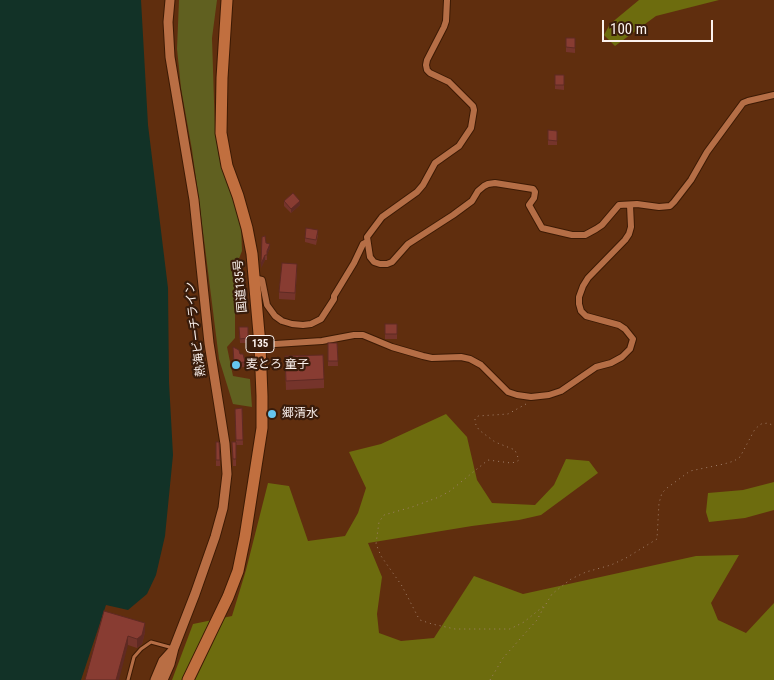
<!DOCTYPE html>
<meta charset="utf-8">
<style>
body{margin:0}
#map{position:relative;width:774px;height:680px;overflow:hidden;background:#602e0e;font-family:"Roboto Condensed",sans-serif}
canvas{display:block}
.scale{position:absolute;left:602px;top:20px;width:111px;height:22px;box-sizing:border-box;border:2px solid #fbf2ee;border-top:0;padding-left:6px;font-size:15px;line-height:18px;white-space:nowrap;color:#fbf2ee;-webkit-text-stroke:4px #391c0b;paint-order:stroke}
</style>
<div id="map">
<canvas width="774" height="680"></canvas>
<div class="scale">100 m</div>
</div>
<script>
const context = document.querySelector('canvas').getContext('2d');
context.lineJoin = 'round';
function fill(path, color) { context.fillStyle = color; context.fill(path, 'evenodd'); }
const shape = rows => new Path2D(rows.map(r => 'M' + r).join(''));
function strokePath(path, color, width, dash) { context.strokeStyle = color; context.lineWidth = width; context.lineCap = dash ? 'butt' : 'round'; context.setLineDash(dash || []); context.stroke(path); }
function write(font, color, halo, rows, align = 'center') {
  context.font = font + ' "Roboto Condensed","Noto Sans JP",sans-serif'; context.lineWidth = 4.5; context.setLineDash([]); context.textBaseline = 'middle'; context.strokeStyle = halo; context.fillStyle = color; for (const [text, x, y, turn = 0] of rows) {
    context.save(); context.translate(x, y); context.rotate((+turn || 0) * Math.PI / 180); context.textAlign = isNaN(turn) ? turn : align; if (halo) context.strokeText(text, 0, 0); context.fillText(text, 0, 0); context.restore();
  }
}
fill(shape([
 [179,0,217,0,212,38,215,132,219,157,231,191,241,223,242,251,238,261,235,281,235,338,227,347,233,376,250,379,252,407,233,404,219,359,199,200,192,150,181,88,177,49]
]), '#606020');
fill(shape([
 [639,0,719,0,656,16,615,46,604,35,610,24],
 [446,414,467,437,477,480,492,503,535,505,554,485,566,459,589,461,598,473,541,515,519,520,472,526,368,543,382,577,377,614,379,633,401,641,434,638,474,576,523,594,696,556,739,555,711,603,718,620,746,633,774,603,774,680,172,680,193,624,232,616,246,570,268,483,289,486,308,541,345,536,358,513,366,488,349,452,381,444],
 [774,482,774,510,745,518,709,522,706,512,708,493,743,490]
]), '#6d6c0e');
fill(shape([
 [0,0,141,0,148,125,168,288,169,382,173,455,165,536,156,575,147,594,128,610,106,605,81,680,0,680]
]), '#123227');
const lane = shape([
 [128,680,134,657,141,649,151,642,173,648]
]);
const street = shape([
 [447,0,446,21,444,27,427,60,426,65,427,70,430,73,449,82,473,106,474,110,471,128,459,146,435,163,423,185,417,192,382,217,367,237,370,257,374,262,380,264,387,264,392,262,408,244,453,215,472,201,478,191,484,186,488,184,495,183,533,189,535,192,534,198,529,205,542,228,572,235,585,235,596,229,602,225,619,205,637,204,659,207,670,206,674,202,691,180,707,152,743,103,748,101,774,95],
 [254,278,262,280,267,305,275,316,282,321,292,324,303,325,311,324,321,319,334,299,334,296,354,263,363,244,367,242],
 [260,345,322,341,354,335,363,335,392,347,423,356,432,358,461,357,470,359,481,365,508,392,517,395,531,397,549,395,561,391,596,367,611,363,622,357,630,349,633,339,625,329,619,325,586,316,581,311,579,304,579,297,583,286,588,278,625,240,629,234,631,227,630,205]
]);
const secondary = shape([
 [155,680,163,661,172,651],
 [163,680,170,664,174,648,195,594,215,537,223,508,227,474,225,444,209,343,194,200,170,57,168,22,170,0]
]);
const highway = shape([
 [188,680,228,597,238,571,245,537,262,428,262,396,260,345,252,254,247,228,238,196,227,166,221,133,222,78,227,0]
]);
strokePath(lane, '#3c1a04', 5);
strokePath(street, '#3c1a04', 8);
strokePath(secondary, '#3c1a04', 11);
strokePath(highway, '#3c1a04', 13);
strokePath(shape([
 [526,404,508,414,478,416,475,419,475,423,479,430,495,442,515,450,519,460,516,462,511,463,488,460,450,491,439,497,412,507,384,515,379,522,376,544,381,556,402,586,418,617,420,620,432,624,455,629,510,629,524,622,545,605],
 [546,604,552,594,571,579,586,572,611,565,626,558,657,539,659,503,662,493,667,488,690,471,724,464,734,461,740,457,755,429,761,424,768,423,774,426],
 [490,680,503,658,537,620,544,607]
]), '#a1806c', 1, [1, 4]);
strokePath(lane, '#b56e46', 3);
strokePath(street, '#b56e46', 6);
strokePath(secondary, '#b96e44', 9);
strokePath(highway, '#c16f3f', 11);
fill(shape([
 [566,38,575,38,575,53,566,52],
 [555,75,564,75,564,90,555,89],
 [548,130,557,131,557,145,548,145],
 [284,201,300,205,291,213,284,206],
 [318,235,316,245,305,242,305,238],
 [266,243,270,248,267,254,267,260,265,260,261,268],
 [297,271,295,300,279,299,279,292],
 [385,324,397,324,397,339,385,339],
 [239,327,248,327,248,343,240,343],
 [328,343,337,343,338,366,328,366],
 [233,352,240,354,245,362,245,367,234,368],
 [285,366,324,379,324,388,286,390],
 [242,408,243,445,236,445,236,466,233,466,232,442,236,442,235,409],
 [216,442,220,460,220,466,216,466],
 [104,611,145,632,142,644,137,648,128,645]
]), '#75342b');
fill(shape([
 [300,201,300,205,291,213,291,209],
 [270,244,270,248,267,255,267,251],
 [265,255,265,260,261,268,261,264],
 [145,623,145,632,142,644,137,648,137,639],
 [128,636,128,645,119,680,116,680]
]), '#5f2a23');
const building = shape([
 [566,38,575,38,575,48,566,47,566,38],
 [555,75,564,75,564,85,555,85,555,75],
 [548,130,557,131,557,141,548,140,548,130],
 [293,193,300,201,291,209,284,201,293,193],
 [306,228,318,230,316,240,305,238,306,228],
 [265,236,266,243,270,244,267,251,267,255,265,255,261,264,262,237,265,236],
 [282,263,297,264,295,293,279,292,282,263],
 [385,324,397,324,397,334,385,334,385,324],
 [239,327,248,327,248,338,240,339,239,327],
 [328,343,337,343,338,361,328,361,328,343],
 [233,347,239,350,240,354,243,354,245,362,234,363,233,347],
 [323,355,324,379,286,381,285,356,323,355],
 [242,408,243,440,236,440,235,409,242,408],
 [216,442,219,442,220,460,216,460,216,442],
 [232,442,236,442,236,459,233,459,232,442],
 [104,611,145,623,142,635,137,639,128,636,116,680,85,680,104,611]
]);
fill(building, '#883c32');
strokePath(building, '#5f2a23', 1);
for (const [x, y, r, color] of [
 [236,365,5,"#65c5ef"],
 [272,414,5,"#65c5ef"]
]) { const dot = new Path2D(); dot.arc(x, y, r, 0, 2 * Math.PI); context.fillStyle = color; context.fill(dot); strokePath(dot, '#391c0b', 2); }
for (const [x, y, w] of [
 [260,344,28]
]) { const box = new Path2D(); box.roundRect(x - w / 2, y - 8.5, w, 17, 4); context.fillStyle = '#391c0b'; context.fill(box); strokePath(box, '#fbf2ee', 1); }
write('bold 11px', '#fbf2ee', null, [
 ["135",260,344]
]);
write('12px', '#fbf2ee', '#391c0b', [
 ["国道135号",241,286,-95],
 ["熱海ビーチライン",196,329,-97]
]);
write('12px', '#fbf2ee', '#391c0b', [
 ["麦とろ 童子",246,365],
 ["郷清水",282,414]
], 'left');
</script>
